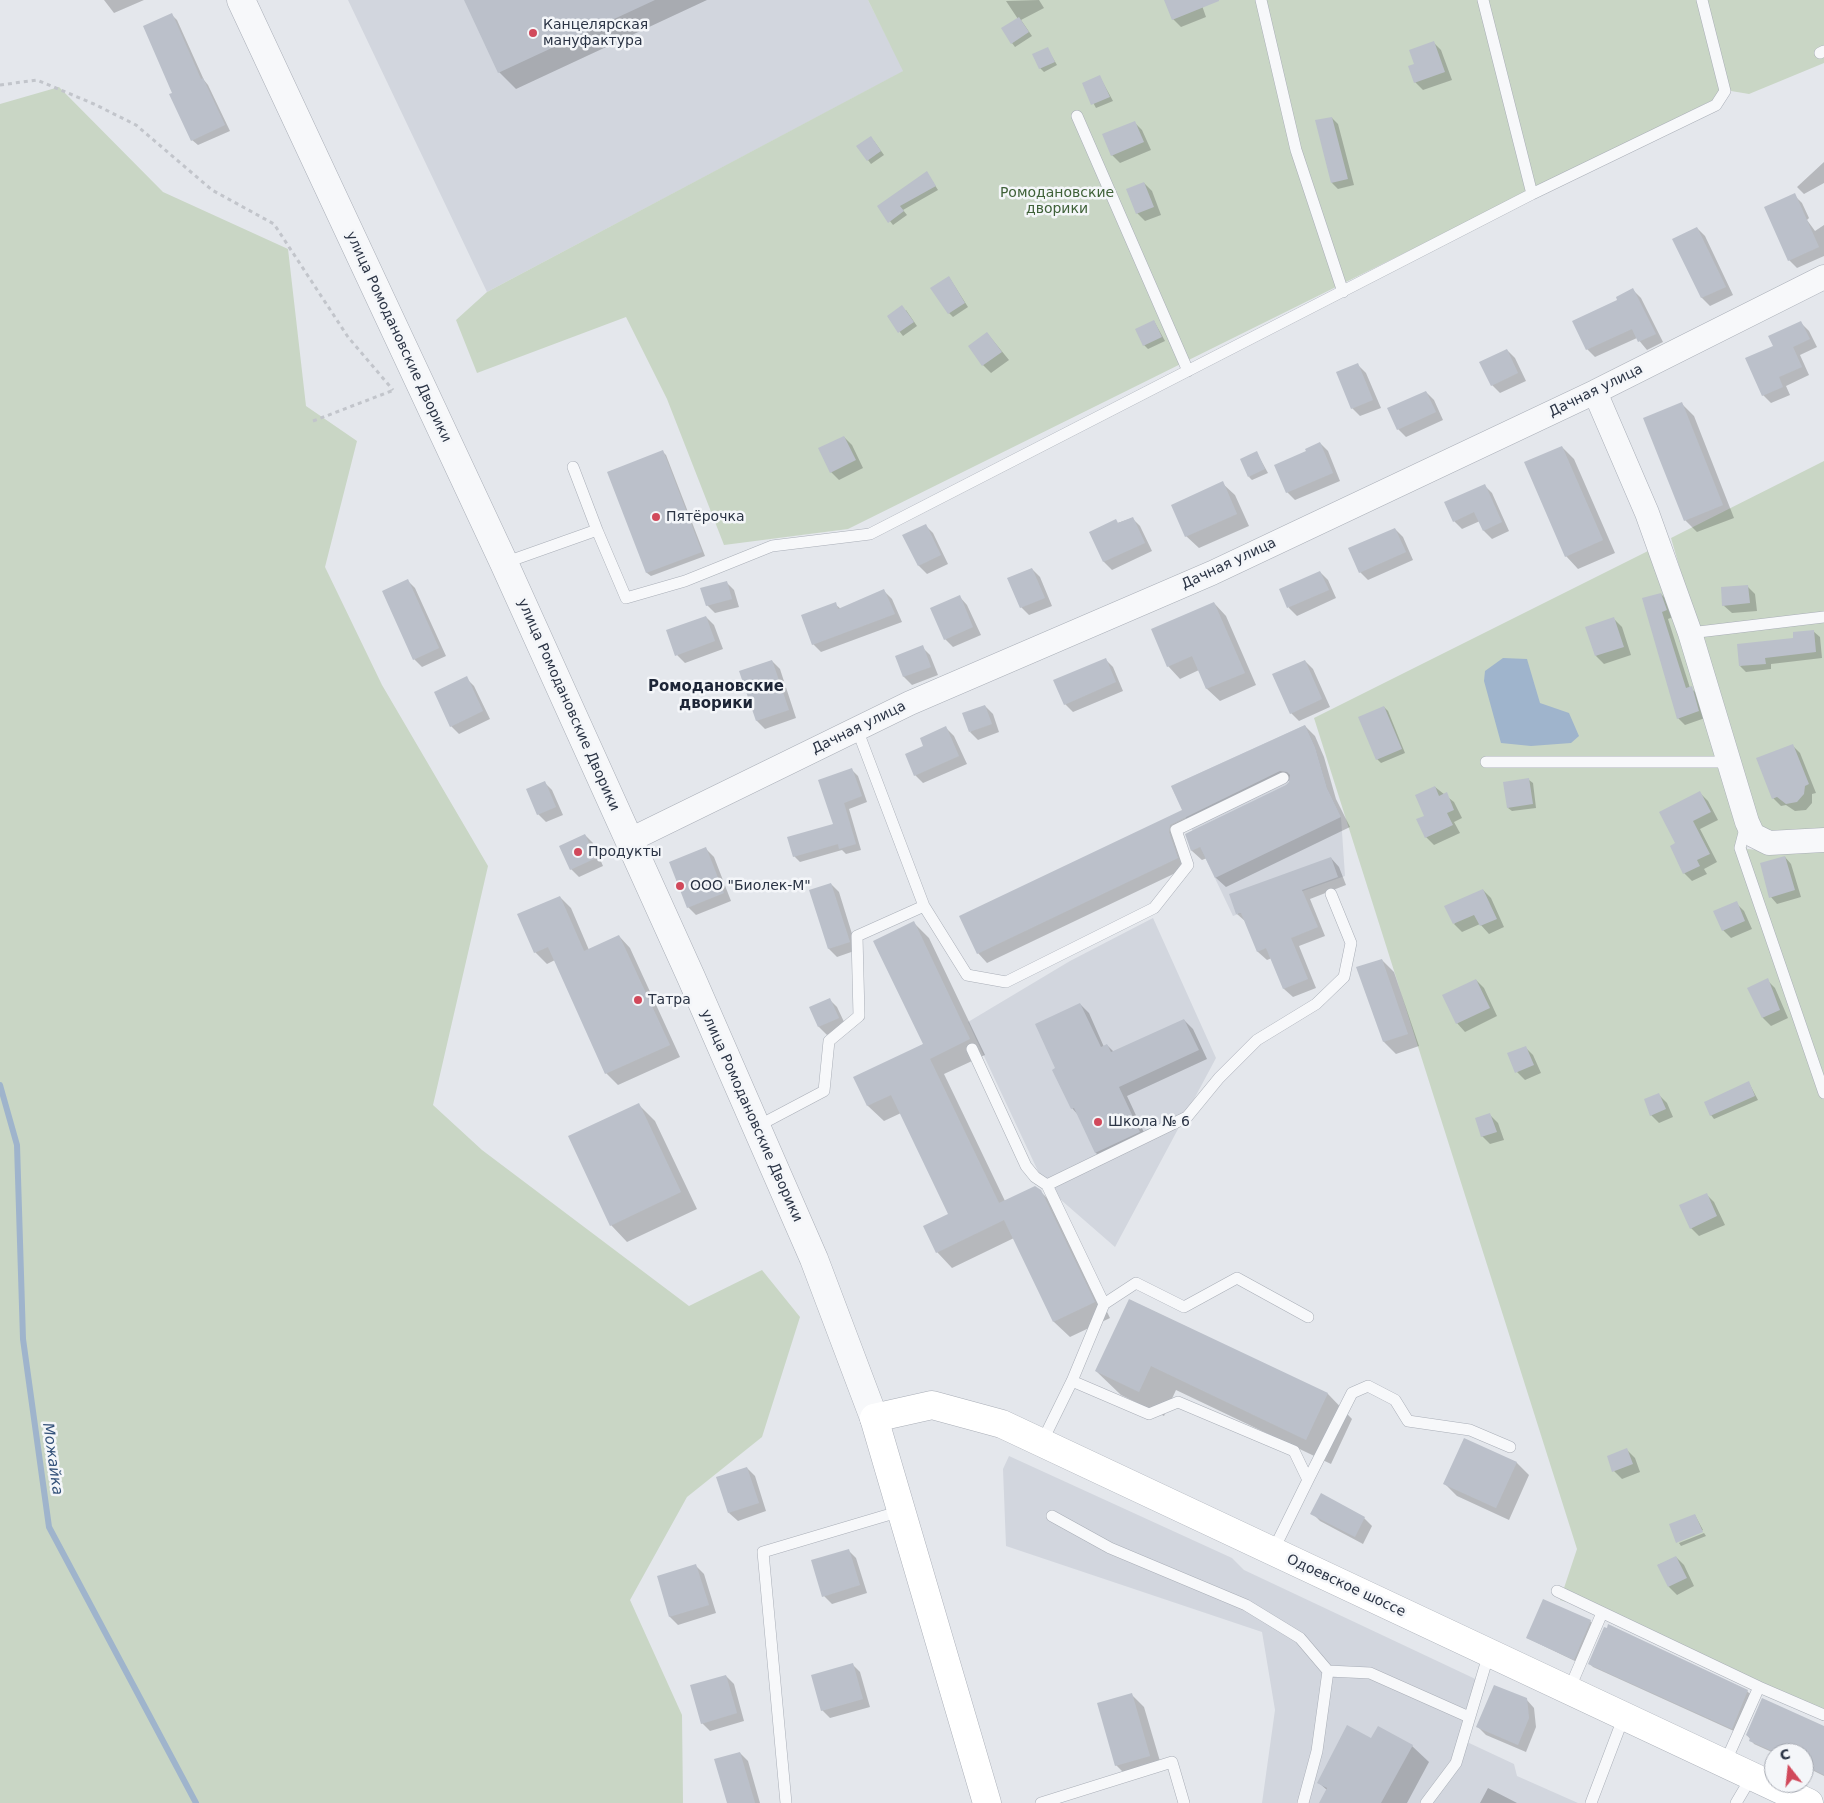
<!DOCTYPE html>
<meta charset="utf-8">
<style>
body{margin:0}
#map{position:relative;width:1824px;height:1803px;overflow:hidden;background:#e4e7ec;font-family:"DejaVu Sans",sans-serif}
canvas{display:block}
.north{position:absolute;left:1764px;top:1743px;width:50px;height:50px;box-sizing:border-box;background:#f4f6f9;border:1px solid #a4a8b1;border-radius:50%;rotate:344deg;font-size:14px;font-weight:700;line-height:20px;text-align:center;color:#2b3445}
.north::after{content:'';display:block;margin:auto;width:18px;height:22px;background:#d1495b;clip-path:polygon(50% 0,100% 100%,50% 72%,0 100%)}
</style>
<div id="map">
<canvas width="1824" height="1803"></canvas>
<div class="north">С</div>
</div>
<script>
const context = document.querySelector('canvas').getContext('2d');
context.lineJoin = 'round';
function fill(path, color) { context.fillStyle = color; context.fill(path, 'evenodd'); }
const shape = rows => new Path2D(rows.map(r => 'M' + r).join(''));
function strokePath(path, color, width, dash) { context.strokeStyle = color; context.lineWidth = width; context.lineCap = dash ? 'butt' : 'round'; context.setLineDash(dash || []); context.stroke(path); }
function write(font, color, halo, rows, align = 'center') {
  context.font = font + ' "DejaVu Sans",sans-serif'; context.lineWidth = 5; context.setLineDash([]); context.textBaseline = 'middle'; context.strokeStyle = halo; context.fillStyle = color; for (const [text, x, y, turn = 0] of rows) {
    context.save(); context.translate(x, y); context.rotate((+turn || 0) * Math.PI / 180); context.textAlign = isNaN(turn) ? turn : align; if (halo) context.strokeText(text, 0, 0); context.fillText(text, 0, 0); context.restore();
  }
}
fill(shape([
 [348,0,868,0,904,71,487,292],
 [1305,725,1315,747,1327,788,1341,817,1345,876,1233,916,1171,786],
 [1153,918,1216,1058,1115,1247,1045,1186,968,1022,1070,961],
 [1009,1456,1232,1558,1244,1570,1486,1684,1467,1742,1514,1764,1517,1776,1578,1803,1262,1803,1275,1710,1262,1632,1006,1546,1003,1469]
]), '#d2d6de');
fill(shape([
 [868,0,1824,0,1824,63,1749,94,1731,91,848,529,724,545,667,399,626,317,477,373,456,320,487,292,903,71],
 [59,87,163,192,288,249,306,406,357,441,325,567,382,685,488,866,433,1105,482,1150,689,1306,762,1270,800,1317,762,1437,687,1497,630,1600,682,1715,683,1803,0,1803,0,104],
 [1824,461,1824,830,1770,834,1760,829,1700,638,1671,538],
 [1652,549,1734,800,1747,849,1791,853,1824,849,1824,1710,1602,1613,1560,1600,1577,1549,1314,718]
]), '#c9d6c5');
fill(shape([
 [1503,658,1527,659,1540,703,1569,713,1579,736,1571,743,1531,746,1501,743,1484,681,1485,671]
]), '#9fb4cc');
fill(shape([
 [104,0,144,0,114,13],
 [466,0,707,0,516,89,499,72],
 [1039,0,1044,8,1021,20,1032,36,1015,47,1012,43,1018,19,1006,1],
 [1166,0,1200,0,1206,17,1181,27,1173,19],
 [171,14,177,20,204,80,208,85,230,131,198,145,192,140,174,93],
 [1433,42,1441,50,1452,80,1423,90,1415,82,1416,65],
 [1047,48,1057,65,1044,72,1040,68],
 [1100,77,1113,101,1096,108,1083,84],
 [1332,118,1338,124,1354,185,1338,189,1332,183,1316,121],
 [1134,122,1142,130,1151,150,1120,163,1112,155],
 [874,141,884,155,871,164,868,160],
 [1824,162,1824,183,1804,194,1797,187],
 [927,173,938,190,903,210,907,215,893,225,879,207],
 [1144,183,1152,191,1161,215,1145,221,1137,213],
 [1794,195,1802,203,1809,218,1807,220,1815,231,1824,225,1824,256,1797,268,1789,260],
 [1697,228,1705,236,1733,295,1710,306,1702,298,1674,239],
 [949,277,968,307,953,317,949,313],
 [1633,290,1641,298,1663,342,1647,350,1637,338,1595,357,1587,349,1619,301],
 [906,310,917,326,903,336,888,317],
 [1154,321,1165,341,1148,349,1144,345],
 [1801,323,1809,331,1817,347,1800,355,1809,375,1786,386,1790,395,1771,403,1763,395,1775,347],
 [987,333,1009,360,991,373,983,365],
 [1507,350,1515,358,1526,381,1500,393,1492,385],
 [1358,365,1366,373,1381,408,1360,416,1352,408],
 [1426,392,1434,400,1443,420,1406,437,1398,429],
 [1682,404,1694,416,1734,518,1697,532,1685,520],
 [844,437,852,445,863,468,839,480,831,472,820,449],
 [1320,443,1328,451,1340,481,1295,500,1287,492,1308,452],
 [1562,447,1574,459,1615,553,1578,569,1566,556],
 [663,452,666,455,705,556,651,576,647,573,608,472],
 [1257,453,1268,473,1252,480,1249,477],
 [1222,483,1235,495,1249,526,1199,548,1186,536],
 [1484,485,1492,493,1509,531,1492,539,1484,531,1480,521,1462,529,1454,521],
 [1132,518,1140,526,1152,551,1112,570,1104,562,1091,532],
 [925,525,933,533,948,564,927,574,919,566,904,536],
 [1395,529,1403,537,1413,560,1368,580,1360,572],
 [1032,569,1040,577,1052,606,1029,615,1021,607],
 [1320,572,1328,580,1336,598,1297,616,1289,608,1281,590],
 [407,580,415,588,446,656,422,667,414,659],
 [726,582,734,590,739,607,715,613,707,605],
 [1747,586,1755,594,1757,611,1732,613,1723,605],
 [884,591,892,599,902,622,821,652,813,644,835,604,841,609],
 [1661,594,1668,601,1673,617,1668,619,1690,688,1698,694,1705,718,1685,725,1678,718,1644,599],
 [959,596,967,605,981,635,953,647,945,639],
 [1214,603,1226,616,1256,685,1220,701,1207,689,1199,670,1180,679,1168,666],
 [706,617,714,625,723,649,685,663,677,655],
 [1614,619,1622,627,1631,655,1604,664,1596,656],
 [1813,631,1820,637,1822,658,1771,664,1771,669,1746,672,1740,666],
 [922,647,930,655,938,675,912,685,904,677,896,657],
 [1105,659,1113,667,1123,691,1073,712,1065,704],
 [772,661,780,669,796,718,765,729,757,721,741,672],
 [1305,661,1313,669,1330,707,1299,721,1291,713],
 [466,678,474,686,490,719,459,734,451,726],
 [985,706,993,714,999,732,978,740,970,732],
 [1384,707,1388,711,1405,753,1381,763,1377,759],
 [1305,726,1315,736,1324,757,1336,799,1350,827,1226,887,1216,878,1207,858,1202,860,1192,851,1187,834,1287,786,1292,779,1182,833,1186,868,987,963,978,953],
 [946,728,954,736,967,764,923,783,915,775],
 [1792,745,1800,753,1816,793,1812,794,1812,803,1806,810,1795,811,1786,805,1781,806,1773,798],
 [852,770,858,776,867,802,849,809,861,850,846,854,842,850,800,862,794,856,834,824],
 [1529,780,1533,783,1536,808,1512,811,1508,808],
 [544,782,552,790,563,815,546,822,538,814],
 [1435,787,1454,802,1462,818,1454,822,1460,833,1434,845,1426,837,1426,816],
 [1700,793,1708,801,1718,820,1700,829,1717,862,1704,869,1707,874,1692,881,1684,873,1677,844],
 [585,835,593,843,603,866,579,877,571,869],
 [706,849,714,857,731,901,696,915,688,907],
 [1785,857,1791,864,1801,897,1777,904,1771,897],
 [1331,858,1339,867,1346,885,1310,899,1325,936,1299,946,1316,988,1293,997,1284,989,1272,958,1267,960,1258,952,1246,922,1237,914],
 [831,884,839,892,857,950,837,957,829,949],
 [1483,890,1491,898,1504,927,1489,934,1480,924,1462,932,1454,924],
 [560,897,571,908,589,950,619,936,630,948,680,1057,618,1085,606,1073,555,960,547,964,535,952],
 [1736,903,1744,911,1752,929,1731,938,1723,930],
 [914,923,929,938,985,1055,944,1074,1005,1201,1040,1191,1056,1207,1110,1318,1070,1337,1054,1322,1014,1238,952,1268,937,1252,950,1215,901,1113,884,1121,868,1106,855,1078,924,1044],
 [1382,960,1394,972,1419,1046,1396,1054,1384,1042],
 [1476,980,1484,988,1497,1016,1465,1032,1457,1023,1444,996],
 [1767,980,1775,988,1788,1018,1771,1026,1763,1018,1749,989],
 [829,999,837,1007,846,1026,827,1035,819,1027,811,1008],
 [1080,1004,1089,1013,1104,1047,1107,1045,1114,1052,1184,1020,1193,1029,1207,1059,1127,1096,1148,1141,1105,1162,1096,1153,1079,1116,1072,1108,1057,1069],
 [1525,1047,1533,1055,1541,1073,1525,1080,1517,1072],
 [1749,1083,1758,1100,1714,1119,1711,1115],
 [1659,1095,1667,1103,1673,1117,1659,1123,1651,1115],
 [639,1105,655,1121,697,1209,627,1242,611,1225],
 [1490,1115,1498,1123,1504,1140,1490,1144,1482,1136],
 [1706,1194,1714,1202,1725,1225,1699,1236,1691,1228],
 [1130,1300,1328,1394,1352,1419,1331,1464,1176,1390,1164,1416,1121,1395,1096,1371],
 [1465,1440,1517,1463,1529,1475,1509,1520,1457,1496,1445,1484],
 [1627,1450,1635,1458,1640,1472,1622,1479,1614,1471],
 [747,1468,755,1476,766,1511,738,1521,729,1513],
 [1312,1513,1364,1518,1372,1526,1363,1544,1320,1521],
 [1695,1515,1703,1530,1678,1541],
 [1704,1533,1706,1536,1681,1546,1679,1543],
 [848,1550,856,1558,867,1593,832,1604,824,1596],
 [1676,1557,1684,1565,1694,1586,1677,1595,1669,1587,1658,1565],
 [696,1566,704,1574,716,1613,678,1625,670,1617,658,1577],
 [1590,1621,1594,1625,1577,1662,1527,1638],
 [852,1664,860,1672,870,1707,830,1718,822,1710],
 [1590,1664,1747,1691,1751,1695,1736,1732,1593,1667],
 [726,1676,734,1684,744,1721,710,1731,702,1723],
 [1131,1694,1144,1707,1162,1768,1129,1778,1116,1765],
 [1526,1699,1534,1708,1536,1727,1526,1752,1486,1735,1478,1727],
 [1824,1728,1824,1776,1804,1766,1804,1753,1774,1753,1754,1744,1747,1735],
 [1372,1740,1412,1746,1429,1762,1407,1803,1320,1803,1327,1790,1319,1783],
 [740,1753,748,1761,760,1803,728,1803],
 [1488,1788,1517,1803,1480,1803]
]), '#0003');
strokePath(shape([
 [0,1085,17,1145,23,1339,49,1527,196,1803]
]), '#9fb4cc', 6);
fill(shape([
 [464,0,655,0,498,73],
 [1164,0,1219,0,1219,1,1172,20],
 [172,13,201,79,203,78,225,125,191,141,169,94,172,93,143,26],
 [1019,17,1029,32,1011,44,1001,28],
 [1434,41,1445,72,1414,83,1408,66,1414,64,1409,50],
 [1048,47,1055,62,1039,69,1032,54],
 [1100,75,1110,97,1091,105,1082,83],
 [1332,117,1348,179,1331,183,1315,120],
 [1135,121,1144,142,1111,156,1102,134],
 [871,136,881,151,867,161,856,146],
 [927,171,936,186,900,206,904,211,888,223,877,206],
 [1144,182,1154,207,1136,214,1126,189],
 [1795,193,1819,247,1788,261,1764,207],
 [1697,227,1726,287,1701,298,1672,239],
 [949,276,965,303,948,314,930,288],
 [1633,288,1656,334,1638,342,1632,329,1586,350,1572,321,1617,300,1616,297],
 [902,305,914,322,898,333,887,316],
 [1154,320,1162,337,1143,346,1135,329],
 [1801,321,1810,339,1793,347,1802,367,1779,377,1783,387,1762,396,1745,358,1773,346,1768,336],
 [987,332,1002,352,982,366,968,346],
 [1507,349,1518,373,1491,386,1479,362],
 [1358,363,1373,400,1351,409,1336,372],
 [1426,391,1436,412,1397,430,1387,408],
 [1682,402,1723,505,1684,521,1643,418],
 [844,436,856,460,830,473,818,448],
 [1320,442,1333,473,1286,493,1274,465,1306,451,1305,449],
 [1562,446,1603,540,1565,557,1524,462],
 [663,450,702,552,646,573,607,472],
 [1257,451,1265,469,1248,477,1240,459],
 [1223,481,1237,514,1185,537,1171,505],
 [1485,484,1502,522,1483,531,1474,512,1453,522,1444,502],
 [1133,517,1145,543,1103,562,1089,532,1116,519,1118,523],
 [926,524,941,555,918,566,902,535],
 [1395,528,1406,552,1359,573,1348,548],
 [1032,568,1045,598,1020,608,1007,578],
 [1320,571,1329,590,1287,608,1279,589],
 [408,579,439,648,413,660,382,591],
 [727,581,732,599,706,606,700,588],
 [1748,585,1750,603,1722,606,1721,587],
 [884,589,895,614,812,645,801,615,836,602,838,609],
 [1661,593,1667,610,1662,612,1686,688,1692,686,1699,711,1677,719,1642,598],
 [960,595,973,627,944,640,930,608],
 [1214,602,1245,673,1206,689,1192,656,1167,667,1151,629],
 [706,616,715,641,675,656,666,630],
 [1614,617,1624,647,1595,656,1585,627],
 [1814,630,1816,652,1765,658,1766,664,1739,666,1737,644,1793,638,1793,632],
 [923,645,931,667,903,677,895,656],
 [1106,658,1116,682,1064,705,1053,680],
 [772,660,789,710,756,721,739,671],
 [1305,660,1322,699,1290,714,1272,674],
 [467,676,483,711,450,727,434,692],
 [985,705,992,724,969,732,962,713],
 [1384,706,1402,749,1376,760,1358,717],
 [1305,725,1315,747,1327,788,1341,817,1215,878,1200,847,1191,851,1185,834,1286,785,1289,782,1290,775,1287,772,1280,771,1170,825,1169,832,1178,858,977,954,959,916,1182,810,1171,786],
 [946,726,959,756,914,776,905,754,923,746,920,738],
 [1793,744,1809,784,1805,786,1804,794,1797,802,1786,804,1777,797,1772,799,1756,758],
 [852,768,862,796,844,803,856,844,839,849,838,844,793,857,787,837,833,824,818,780],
 [1529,778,1533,804,1507,808,1503,782],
 [545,781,556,807,537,815,526,789],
 [1435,786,1439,796,1447,792,1454,810,1447,813,1453,825,1425,838,1416,819,1424,816,1415,795],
 [1700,791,1711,812,1693,821,1710,854,1697,860,1700,866,1683,874,1670,846,1675,843,1659,812],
 [585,834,596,858,570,870,559,846],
 [706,847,724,893,687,908,669,862],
 [1785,856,1795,890,1769,898,1760,863],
 [1331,857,1338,877,1302,890,1318,927,1291,938,1308,979,1283,989,1266,948,1257,952,1241,913,1236,914,1229,894],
 [831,883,850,942,828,949,809,890],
 [1483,889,1497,919,1480,926,1474,915,1453,924,1444,906],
 [560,896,584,951,619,935,670,1045,605,1074,548,947,534,953,517,914],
 [1737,901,1745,921,1722,931,1713,911],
 [914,921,970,1039,930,1059,999,1203,1035,1186,1041,1190,1095,1302,1053,1322,1004,1220,936,1253,923,1226,948,1214,891,1095,867,1106,853,1077,923,1044,873,941],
 [1382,959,1408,1034,1383,1042,1356,967],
 [1768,978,1780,1010,1762,1018,1747,988],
 [1476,979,1490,1008,1456,1024,1442,995],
 [830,998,839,1018,818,1027,809,1007],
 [1080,1003,1101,1047,1107,1044,1111,1052,1184,1019,1199,1050,1119,1087,1140,1132,1095,1153,1074,1108,1071,1109,1052,1070,1055,1068,1035,1024],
 [1526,1046,1534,1065,1515,1073,1507,1053],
 [1749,1081,1755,1096,1710,1116,1704,1102],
 [1659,1093,1666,1109,1650,1116,1644,1099],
 [639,1103,681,1192,610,1226,568,1136],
 [1490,1113,1497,1132,1481,1137,1475,1118],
 [1707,1193,1717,1216,1690,1229,1679,1205],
 [1129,1299,1328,1393,1306,1440,1151,1366,1139,1392,1095,1371],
 [1464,1438,1517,1462,1496,1508,1443,1484],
 [1627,1448,1633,1464,1612,1472,1607,1456],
 [747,1467,759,1503,728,1513,716,1477],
 [1321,1493,1365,1517,1355,1537,1310,1514],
 [1695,1514,1703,1532,1676,1543,1669,1524],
 [849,1549,860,1585,822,1597,811,1560],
 [1676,1556,1687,1578,1668,1587,1657,1565],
 [696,1564,709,1605,669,1617,657,1576],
 [1543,1599,1591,1620,1574,1660,1526,1638],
 [1608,1624,1748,1690,1732,1729,1588,1664,1604,1627,1607,1628],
 [853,1663,863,1699,821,1711,811,1675],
 [726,1675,737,1713,701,1724,690,1685],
 [1494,1685,1527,1698,1529,1718,1518,1745,1476,1727],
 [1132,1693,1150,1756,1115,1766,1097,1703],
 [1762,1698,1824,1726,1824,1775,1804,1765,1804,1753,1777,1753,1749,1741,1750,1738,1746,1735],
 [1347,1725,1371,1738,1378,1726,1413,1745,1381,1803,1319,1803,1327,1788,1317,1783],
 [740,1752,755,1803,727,1803,714,1759]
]), '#bbc0ca');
const service = shape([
 [1261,0,1296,150,1343,292],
 [1483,0,1532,194],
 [1820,53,1824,51],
 [1077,116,1188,371],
 [573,467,597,530],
 [504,563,597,530,626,598,685,581,772,546,870,534,1532,194,1716,105,1725,91,1702,0],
 [1690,633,1824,617],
 [857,729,924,906,967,975,1006,982,1154,908,1188,865,1176,830,1283,778],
 [1486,762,1729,762],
 [1746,825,1740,848,1824,1093],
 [972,1049,1026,1166,1035,1177,1047,1185,1104,1304,1072,1381,1042,1442],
 [756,1127,824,1091,829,1041,859,1016,857,936,924,906],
 [1047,1185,1187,1117,1219,1078,1257,1040,1316,1004,1344,977,1351,943,1331,894],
 [1104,1304,1136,1283,1184,1307,1237,1278,1308,1317],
 [1072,1381,1149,1414,1178,1402,1294,1451,1308,1480,1273,1551],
 [1308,1480,1352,1393,1368,1386,1395,1400,1408,1421,1470,1430,1510,1447],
 [1052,1516,1110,1548,1246,1605,1300,1638,1328,1671,1370,1673,1469,1717],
 [1557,1591,1759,1687],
 [1569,1690,1602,1613],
 [1725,1763,1759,1687,1824,1715],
 [786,1803,763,1552,901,1511],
 [1041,1803,1172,1762,1184,1803],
 [1303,1803,1317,1751,1328,1671],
 [1426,1803,1456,1763,1489,1653],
 [1591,1803,1624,1716],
 [1736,1803,1752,1776]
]);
const minor = shape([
 [1595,392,1647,513,1690,633,1747,822,1753,835,1769,843,1824,840],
 [630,840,910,703,1212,573,1595,392,1824,277]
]);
const tertiary = shape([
 [241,0,504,563,691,977,814,1259,874,1418]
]);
const secondary = shape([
 [987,1803,874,1418,932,1405,1002,1424,1809,1803]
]);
strokePath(service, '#a9aeb7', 12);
strokePath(minor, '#a9aeb7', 25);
strokePath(tertiary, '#a9aeb7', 29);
strokePath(secondary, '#a9aeb7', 29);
strokePath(shape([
 [0,85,37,80,94,104,136,125,212,190,274,224,348,337,393,390],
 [313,421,394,390]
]), '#c2c5cb', 3, [4, 4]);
strokePath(service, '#f7f8fa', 11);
strokePath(minor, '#f7f8fa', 24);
strokePath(tertiary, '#f7f8fa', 28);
strokePath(secondary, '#fff', 28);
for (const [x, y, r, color] of [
 [533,33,5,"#d1495b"],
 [656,517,5,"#d1495b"],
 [578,852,5,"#d1495b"],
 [680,886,5,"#d1495b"],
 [638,1000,5,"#d1495b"],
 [1098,1122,5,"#d1495b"]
]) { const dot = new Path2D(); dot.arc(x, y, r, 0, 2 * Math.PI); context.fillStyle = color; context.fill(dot); strokePath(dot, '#f4f6f9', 2); }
write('14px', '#2b3445', '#f4f6f9', [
 ["Канцелярская",543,25],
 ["мануфактура",543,41],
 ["Пятёрочка",666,517],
 ["Продукты",588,852],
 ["ООО \"Биолек-М\"",690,886],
 ["Татра",648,1000],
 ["Школа № 6",1108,1122]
], 'left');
write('14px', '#3f6138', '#f4f6f9', [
 ["Ромодановские",1057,193],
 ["дворики",1057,209]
]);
write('14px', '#2b3445', '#f4f6f9', [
 ["улица Ромодановские Дворики",398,337,65],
 ["Дачная улица",1596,391,-26],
 ["Дачная улица",1229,564,-25],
 ["улица Ромодановские Дворики",568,705,66],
 ["Дачная улица",859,728,-26],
 ["улица Ромодановские Дворики",751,1116,66],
 ["Одоевское шоссе",1346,1586,25]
]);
write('bold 15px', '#1d2536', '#f4f6f9', [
 ["Ромодановские",716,687],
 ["дворики",716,704]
]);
write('italic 15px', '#34527a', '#f4f6f9', [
 ["Можайка",52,1459,82]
]);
</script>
